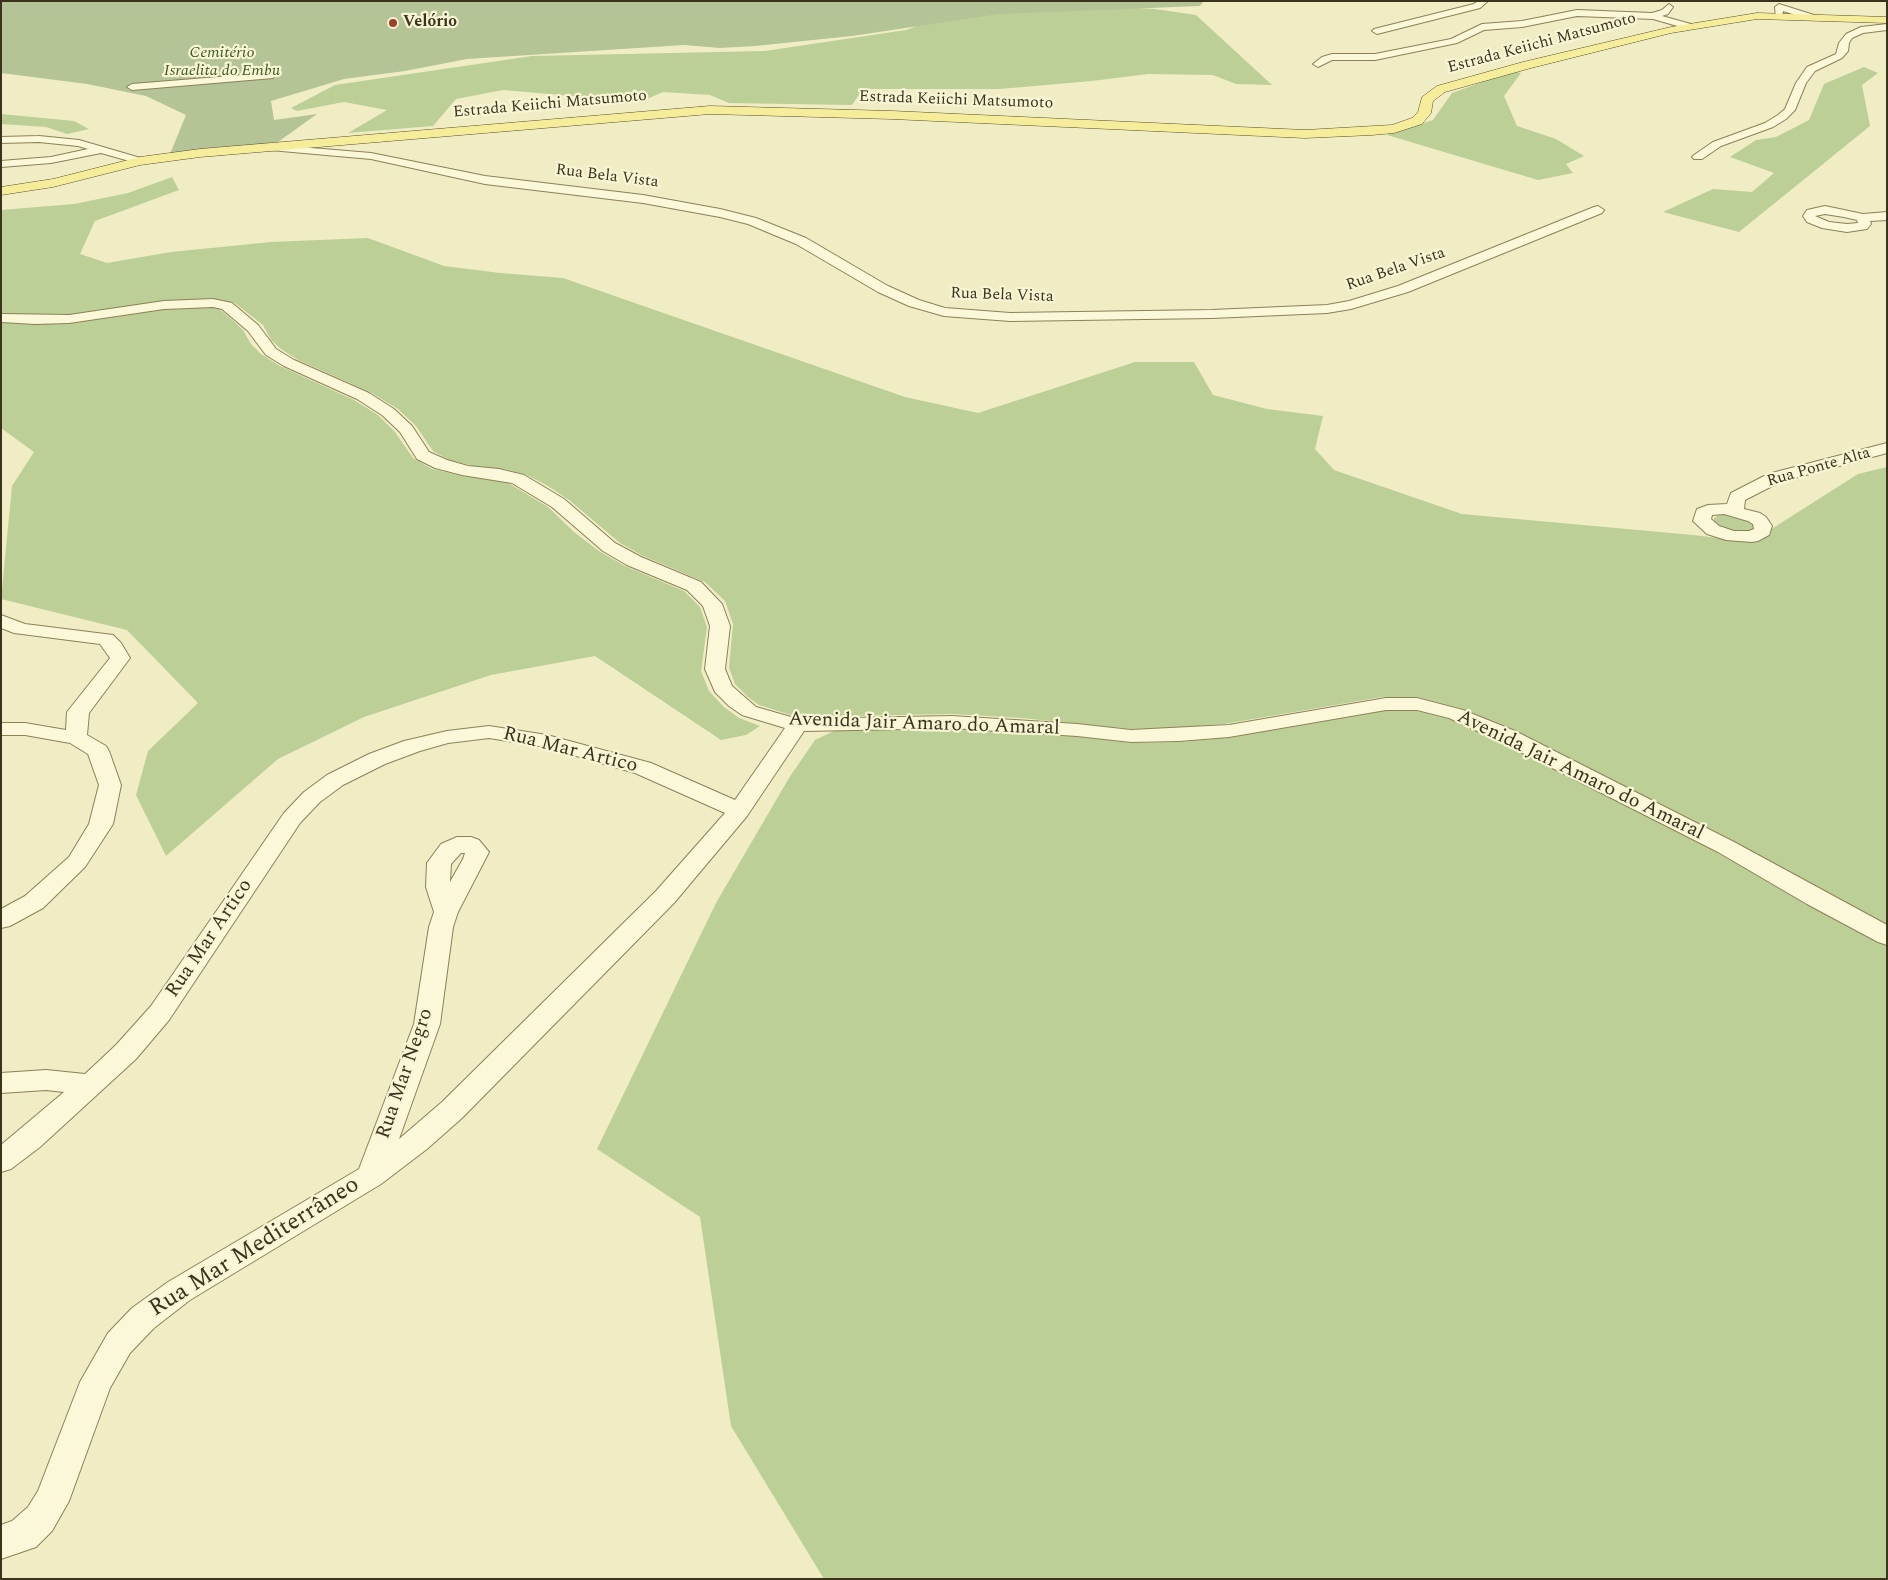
<!DOCTYPE html>
<meta charset="utf-8">
<style>
body{margin:0}
#map{position:relative;width:1888px;height:1580px;overflow:hidden;background:#f0edc4;font-family:Spectral,serif}
canvas{display:block}
.frame{position:absolute;inset:0;border:2px solid #3b331e;pointer-events:none}
</style>
<div id="map">
<canvas width="1888" height="1580"></canvas>
<div class="frame"></div>
</div>
<script>
const context = document.querySelector('canvas').getContext('2d');
context.lineJoin = 'round';
function fill(path, color) { context.fillStyle = color; context.fill(path, 'evenodd'); }
const shape = rows => new Path2D(rows.map(r => 'M' + r).join(''));
function strokePath(path, color, width, dash) { context.strokeStyle = color; context.lineWidth = width; context.lineCap = dash ? 'butt' : 'round'; context.setLineDash(dash || []); context.stroke(path); }
function write(font, color, halo, rows, align = 'center') {
  context.font = font + ' Spectral,serif'; context.lineWidth = 4.5; context.setLineDash([]); context.textBaseline = 'middle'; context.strokeStyle = halo; context.fillStyle = color; for (const [text, x, y, turn = 0] of rows) {
    context.save(); context.translate(x, y); context.rotate((+turn || 0) * Math.PI / 180); context.textAlign = isNaN(turn) ? turn : align; if (halo) context.strokeText(text, 0, 0); context.fillText(text, 0, 0); context.restore();
  }
}
fill(shape([
 [1075,5,1155,9,1196,15,1272,85,1236,84,1213,75,1148,74,1092,81,1000,89,863,89,852,105,729,103,710,95,663,92,640,102,503,90,456,99,433,126,348,133,387,110,344,102,297,111,291,108,335,85,532,56,765,51,906,30,953,13],
 [1864,67,1878,73,1862,85,1870,126,1739,232,1663,212,1713,189,1752,192,1774,173,1730,157,1756,140,1776,137,1809,120,1824,84],
 [1513,71,1521,73,1504,96,1517,126,1556,139,1584,156,1566,164,1573,173,1538,180,1387,135,1433,120,1452,93],
 [1,114,74,121,89,129,67,134,46,127,1,124],
 [172,177,179,190,95,221,80,254,107,263,171,252,271,242,368,238,444,266,500,273,563,278,905,397,978,413,1135,362,1194,362,1213,395,1267,409,1323,416,1315,449,1334,470,1462,514,1693,535,1751,542,1858,474,1887,467,1887,926,1823,892,1734,841,1514,731,1460,708,1418,697,1382,697,1224,724,1176,728,1131,729,1021,718,952,714,797,717,759,705,748,697,735,684,729,668,733,624,725,601,705,582,643,556,620,543,569,500,548,486,527,475,505,469,474,466,449,460,433,451,416,426,398,409,372,393,298,360,281,349,271,340,263,325,235,303,218,300,164,302,71,316,16,315,1,313,1,210,74,204,128,193],
 [208,307,219,309,228,316,243,330,251,344,261,354,280,366,354,400,378,415,395,432,413,458,432,469,462,476,493,479,510,484,548,507,574,532,599,551,625,566,684,591,700,607,707,627,701,671,709,691,724,707,739,718,760,726,746,735,721,740,595,656,491,675,364,717,278,759,166,856,136,795,148,751,198,703,127,630,1,599,12,486,34,452,1,428,1,322,31,324,67,323,164,309],
 [1721,514,1734,514,1755,524,1755,529,1741,533,1721,528,1714,521,1714,518],
 [1390,710,1417,711,1452,720,1501,741,1719,852,1887,944,1887,1579,824,1579,731,1426,700,1217,597,1149,716,903,789,778,815,740,834,731,952,728,1076,736,1131,743,1181,742,1233,737]
]), '#bccf97');
fill(shape([
 [1,1,1204,1,1200,6,999,14,852,36,755,46,720,48,684,45,467,59,405,71,344,79,271,101,274,120,317,114,278,142,170,154,186,115,146,96,87,84,1,73]
]), '#b4c496');
const minor = shape([
 [1478,1,1488,1,1480,8,1377,34,1372,31,1374,29,1474,4,1478,1],
 [1669,4,1673,7,1668,14,1662,16,1691,24,1691,28,1688,29,1653,19,1577,16,1522,27,1484,30,1457,43,1375,60,1332,60,1318,67,1313,64,1322,57,1332,54,1375,54,1451,39,1482,24,1522,21,1577,10,1652,13,1662,10,1669,4],
 [1779,4,1814,15,1815,17,1811,20,1783,11,1782,18,1776,18,1775,7,1779,4],
 [1887,24,1887,30,1863,33,1852,38,1849,43,1848,51,1842,58,1815,71,1806,83,1795,110,1786,119,1773,127,1721,146,1702,159,1694,159,1692,157,1694,155,1713,142,1765,123,1778,115,1785,109,1796,83,1807,67,1836,54,1839,43,1846,34,1861,27,1887,24],
 [269,73,274,76,273,78,132,90,127,87,132,84,269,73],
 [39,136,79,140,144,159,146,161,140,164,101,153,51,163,1,167,1,161,51,157,88,149,78,146,39,142,1,143,1,137,39,136],
 [263,144,371,153,485,176,643,195,720,209,756,218,806,238,888,286,919,300,945,308,1010,313,1212,310,1327,305,1349,301,1398,286,1594,207,1598,206,1604,210,1602,213,1408,292,1351,309,1327,313,1212,318,1010,321,944,316,909,306,878,292,796,244,748,224,720,217,643,203,485,184,371,159,259,149,257,147,259,145,263,144],
 [1825,206,1863,214,1887,212,1887,220,1870,221,1871,224,1867,229,1847,232,1822,228,1807,222,1803,216,1807,210,1825,206],
 [1825,214,1844,217,1857,220,1858,223,1847,224,1829,222,1815,216,1825,214],
 [213,299,232,303,258,325,276,349,294,360,369,393,394,409,412,426,429,452,447,460,468,466,499,469,524,475,564,499,615,543,641,557,701,582,722,604,730,626,725,669,732,686,756,707,798,719,952,716,1077,724,1131,730,1229,725,1386,698,1417,698,1463,710,1515,731,1734,842,1887,925,1887,945,1878,942,1807,904,1718,852,1499,741,1449,718,1417,710,1386,710,1229,737,1179,741,1131,742,1077,736,952,728,804,731,747,816,674,903,462,1118,427,1149,381,1184,190,1300,154,1328,130,1353,110,1388,69,1501,52,1531,36,1547,1,1559,1,1525,12,1521,28,1507,38,1491,80,1382,108,1333,132,1308,168,1282,359,1169,414,1024,429,927,434,912,426,887,427,863,441,844,457,837,471,837,479,840,489,852,458,912,453,927,440,1024,399,1139,442,1102,656,891,725,813,635,773,545,747,489,738,448,743,420,751,385,764,343,785,320,802,300,823,169,1020,136,1059,40,1147,11,1169,1,1172,1,1145,64,1092,46,1090,1,1093,1,1073,46,1070,85,1074,116,1045,151,1006,284,813,304,792,327,775,369,754,404,741,447,731,489,726,547,735,651,763,735,800,785,728,742,715,729,706,715,692,705,669,710,626,703,606,687,590,627,565,603,551,552,507,512,483,462,475,435,468,417,459,400,432,382,415,357,399,284,366,266,355,248,331,222,309,213,307,164,309,69,323,35,324,1,322,1,314,69,315,164,301,213,299],
 [461,853,465,853,463,859,450,882,451,864,461,853],
 [1887,443,1887,453,1780,482,1745,500,1744,509,1760,513,1766,517,1772,526,1769,535,1758,541,1752,542,1726,540,1707,534,1693,521,1697,509,1708,505,1727,504,1731,493,1768,474,1887,443],
 [1724,514,1748,521,1753,524,1754,529,1749,531,1734,531,1719,526,1711,519,1712,515,1724,514],
 [1,615,25,624,113,635,121,643,130,658,89,713,87,735,106,746,109,751,121,785,113,824,85,867,43,908,10,926,1,928,1,909,25,896,69,857,89,824,99,785,88,754,70,743,25,735,1,735,1,723,25,723,66,730,67,712,110,658,100,644,14,633,1,628,1,615]
]);
const major = shape([
 [1757,13,1887,17,1887,23,1757,19,1671,33,1531,68,1445,92,1433,101,1431,113,1422,124,1394,133,1372,135,1305,138,892,119,710,114,200,157,140,165,53,187,1,195,1,187,53,179,140,157,200,149,710,106,892,111,1305,130,1392,125,1412,118,1418,112,1422,97,1437,86,1523,62,1671,27,1757,13]
]);
strokePath(minor, '#8c8059', 2);
strokePath(major, '#5a4c2e', 1);
fill(minor, '#faf8d8');
fill(major, '#f5ed9a');
for (const [x, y, r, color] of [
 [393,23,5,"#9e4126"]
]) { const dot = new Path2D(); dot.arc(x, y, r, 0, 2 * Math.PI); context.fillStyle = color; context.fill(dot); strokePath(dot, '#f7f5d4', 2); }
write('bold 16px', '#3b331e', '#f7f5d4', [
 ["Velório",403,23]
], 'left');
write('16px', '#3b331e', '#f7f5d4', [
 ["Estrada Keiichi Matsumoto",1542,44,-15],
 ["Estrada Keiichi Matsumoto",956,101,2],
 ["Estrada Keiichi Matsumoto",550,105,-5],
 ["Rua Bela Vista",607,177,7],
 ["Rua Bela Vista",1396,270,-19],
 ["Rua Bela Vista",1002,296,2],
 ["Rua Ponte Alta",1819,468,-16]
]);
write('italic 16px', '#3f5924', '#f7f5d4', [
 ["Cemitério",222,54],
 ["Israelita do Embu",222,72]
]);
write('20px', '#3b331e', '#f7f5d4', [
 ["Avenida Jair Amaro do Amaral",924,725,2],
 ["Rua Mar Artico",570,751,14],
 ["Avenida Jair Amaro do Amaral",1580,776,26],
 ["Rua Mar Artico",210,939,-56],
 ["Rua Mar Negro",406,1074,-71]
]);
write('24px', '#3b331e', '#f7f5d4', [
 ["Rua Mar Mediterrâneo",255,1248,-32]
]);
</script>
